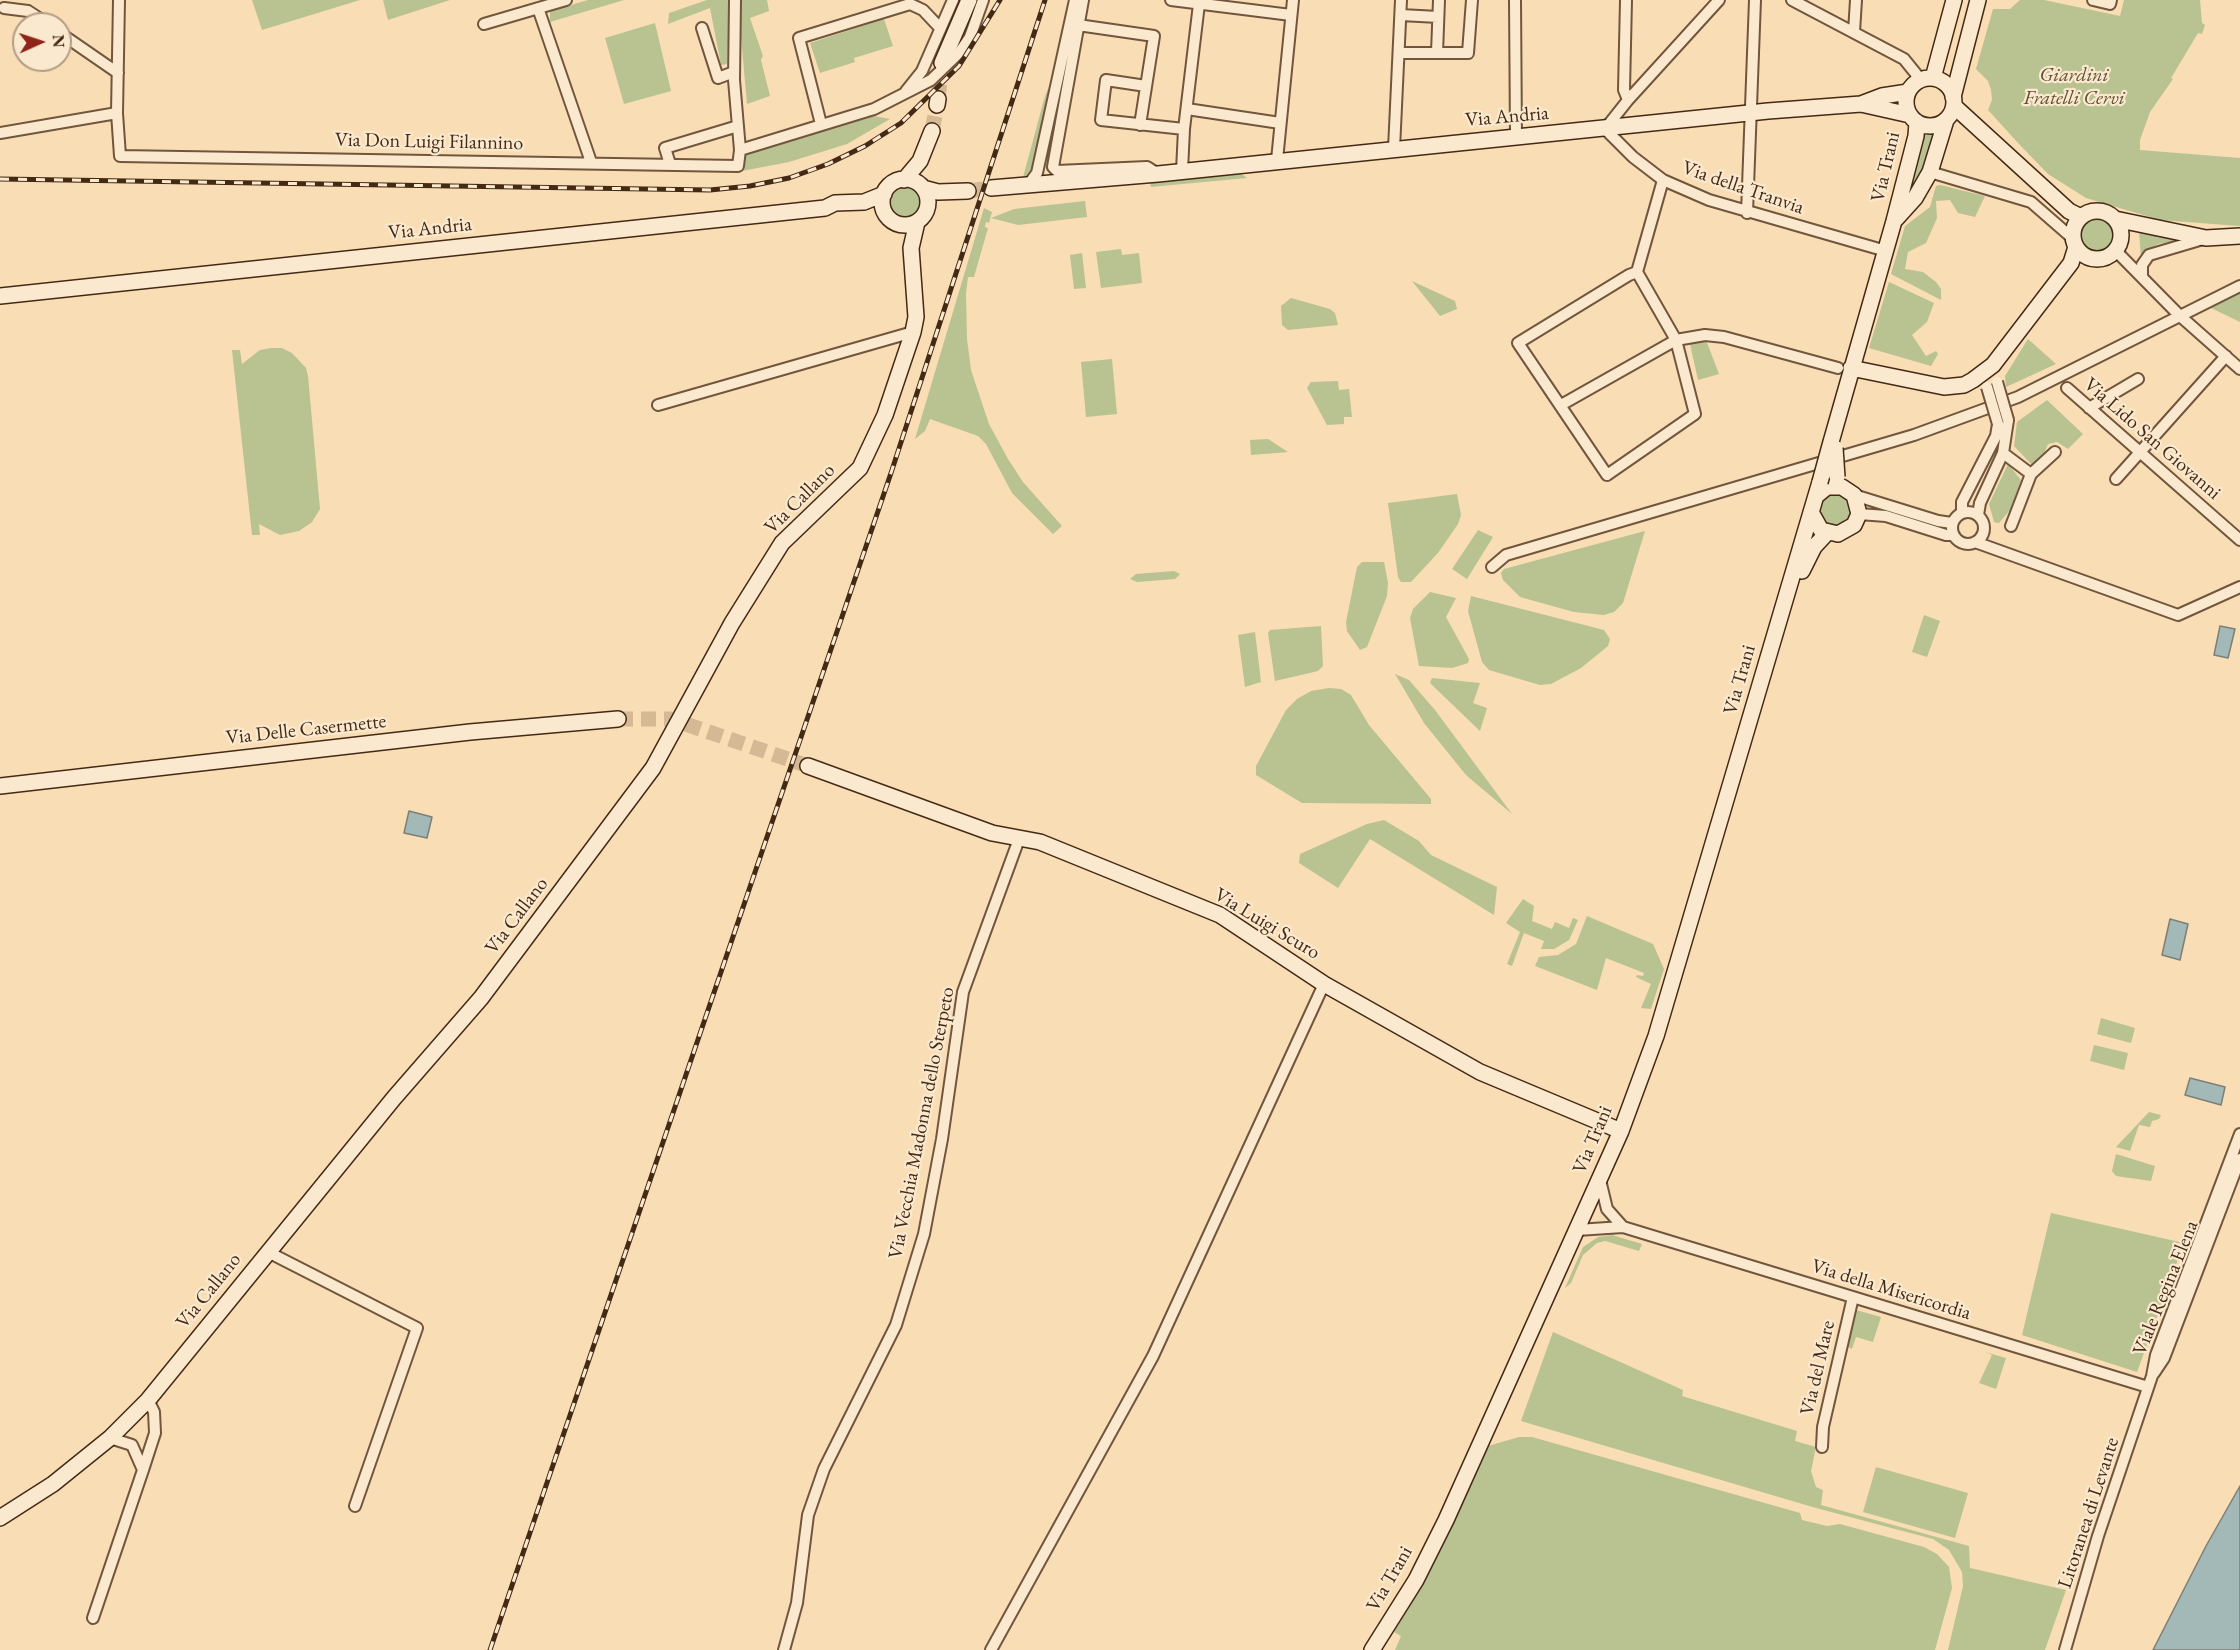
<!DOCTYPE html>
<style>
body{margin:0}
#map{position:relative;width:2240px;height:1650px;overflow:hidden;background:#f9ddb5;font-family:"EB Garamond",serif}
canvas{display:block}
.north{position:absolute;left:12px;top:12px;width:60px;height:60px;box-sizing:border-box;background:#fbe9cf;border:2px solid #b29c85;border-radius:50%;rotate:87deg;font-size:16px;font-weight:700;line-height:24px;text-align:center;color:#442915}
.north::after{content:'';display:block;margin:auto;width:21px;height:27px;background:#8f2418;clip-path:polygon(50% 0,100% 100%,50% 72%,0 100%)}
</style>
<div id="map">
<canvas width="2240" height="1650"></canvas>
<div class="north">N</div>
</div>
<script>
const context = document.querySelector('canvas').getContext('2d');
context.lineJoin = 'round';
function fill(path, color) { context.fillStyle = color; context.fill(path, 'evenodd'); }
const shape = rows => new Path2D(rows.map(r => 'M' + r).join(''));
function strokePath(path, color, width, dash) { context.strokeStyle = color; context.lineWidth = width; context.lineCap = dash ? 'butt' : 'round'; context.setLineDash(dash || []); context.stroke(path); }
function write(font, color, halo, rows, align = 'center') {
  context.font = font + ' "EB Garamond",serif'; context.lineWidth = 4.5; context.setLineDash([]); context.textBaseline = 'middle'; context.strokeStyle = halo; context.fillStyle = color; for (const [text, x, y, turn = 0] of rows) {
    context.save(); context.translate(x, y); context.rotate((+turn || 0) * Math.PI / 180); context.textAlign = isNaN(turn) ? turn : align; if (halo) context.strokeText(text, 0, 0); context.fillText(text, 0, 0); context.restore();
  }
}
fill(shape([
 [252,0,360,0,262,30],
 [383,0,450,0,388,20],
 [588,0,624,0,550,22,550,11],
 [707,0,730,0,727,64,721,65,710,8,668,24,669,13],
 [742,0,767,0,769,11,750,18,763,56,761,60,770,96,747,104,740,25],
 [2020,0,2044,0,2120,16,2124,0,2200,0,2202,23,2205,25,2202,34,2198,33,2171,78,2173,79,2150,112,2140,140,2140,150,2240,158,2240,226,2160,220,2086,198,2048,174,2019,144,1988,110,1992,100,1991,90,1988,81,1976,69,1993,9,2010,9],
 [884,19,893,46,854,58,855,62,820,73,810,43],
 [655,23,671,91,624,104,605,38],
 [1049,86,1031,176,1022,181,1045,96],
 [874,116,890,119,847,144,789,162,742,171,745,154],
 [1924,133,1936,133,1926,168,1912,189,1910,186],
 [1240,173,1247,178,1151,187,1150,182],
 [1940,185,1985,196,1975,217,1958,213,1950,200,1936,201,1937,218,1926,243,1908,252,1905,269,1923,272,1936,282,1941,289,1941,300,1891,274,1905,226,1930,207,1936,186],
 '888 203a17 17 0 1 1 34 0a17 17 0 1 1-34 0Z',
 [1085,201,1087,217,1018,225,991,218,1014,209],
 [984,208,992,212,989,223,986,222,985,227,988,228,974,277,968,277,966,294,967,339,971,370,989,424,1008,459,1023,482,1062,526,1053,534,1012,493,986,444,978,436,930,419,925,431,915,439],
 '2080 235a17 17 0 1 1 34 0a17 17 0 1 1-34 0Z',
 [2139,231,2188,239,2158,244,2144,252,2141,258],
 [1121,249,1122,255,1139,253,1142,283,1101,288,1096,252],
 [1082,253,1086,288,1074,289,1070,255],
 [1412,281,1455,301,1457,309,1440,316],
 [1889,282,1934,303,1927,322,1912,335,1926,356,1936,351,1938,354,1931,366,1869,348],
 [2240,292,2240,322,2209,307],
 [1291,298,1330,309,1335,313,1338,325,1288,330,1282,325,1281,306],
 [2028,339,2056,364,2006,387,2005,376],
 [1706,340,1719,374,1698,380,1690,344],
 [271,348,282,348,292,353,306,368,308,376,320,509,312,522,299,531,280,535,259,524,260,535,252,535,232,350,240,350,242,364,260,350],
 [1112,359,1117,414,1086,417,1081,362],
 [1338,381,1339,390,1349,389,1352,417,1344,417,1344,424,1327,425,1307,388,1311,382],
 [2047,400,2083,434,2068,449,2057,442,2048,444,2043,456,2032,465,2014,446,2017,422],
 [1268,439,1288,452,1251,455,1250,440],
 [2008,464,2021,480,2010,510,1999,523,1994,522,1989,504],
 [1457,494,1461,515,1458,524,1438,553,1411,582,1401,582,1398,577,1388,503],
 '1820 510a16 16 0 1 1 32 0a16 16 0 1 1-32 0Z',
 [1478,530,1493,537,1467,579,1452,569],
 [1645,531,1623,603,1614,612,1604,615,1574,612,1520,597,1503,580,1501,573,1504,569],
 [1362,562,1384,562,1388,583,1387,596,1367,647,1360,650,1347,631,1346,622,1357,567],
 [1174,571,1180,574,1175,579,1137,582,1130,579,1136,574],
 [1430,592,1456,598,1446,617,1469,659,1468,663,1452,668,1419,666,1410,618,1413,609],
 [1471,596,1604,630,1610,639,1608,646,1581,668,1551,684,1540,685,1489,670,1482,662,1468,611],
 [1924,615,1940,621,1927,657,1912,652],
 [1321,626,1323,666,1318,671,1275,681,1268,633,1270,630],
 [1255,632,1261,682,1245,687,1238,635],
 [1395,674,1409,680,1435,710,1512,814,1466,775,1424,723],
 [1432,678,1480,683,1473,703,1487,708,1480,731,1430,683],
 [1329,688,1341,689,1351,695,1369,725,1431,799,1431,804,1302,803,1256,775,1256,766,1286,710,1297,699,1311,691],
 [1384,820,1419,841,1431,855,1497,887,1494,915,1370,839,1338,888,1299,863,1300,854,1367,824],
 [1523,899,1534,906,1532,921,1552,929,1555,922,1569,928,1573,918,1578,920,1569,940,1554,949,1541,949,1544,941,1524,933,1512,966,1507,964,1520,932,1506,923],
 [1587,916,1653,944,1664,969,1651,1009,1641,1008,1651,984,1636,977,1637,975,1643,976,1644,973,1606,958,1597,990,1535,966,1539,957,1558,955,1576,944],
 [2101,1018,2135,1028,2131,1043,2097,1034],
 [2094,1045,2128,1053,2124,1070,2090,1061],
 [2149,1112,2161,1115,2159,1119,2152,1121,2150,1127,2139,1125,2130,1151,2116,1147],
 [2116,1154,2155,1166,2151,1181,2116,1176,2112,1171],
 [2051,1213,2184,1243,2137,1372,2022,1335],
 [1612,1235,1642,1244,1639,1251,1605,1241,1597,1243,1583,1255,1571,1283,1565,1288,1583,1247,1598,1237],
 [1856,1310,1881,1317,1873,1342,1856,1337,1852,1349,1848,1347],
 [1553,1332,1683,1390,1682,1396,1797,1431,1795,1441,1816,1447,1811,1471,1816,1487,1823,1490,1821,1505,1969,1546,1970,1568,2066,1590,2045,1650,1948,1650,1963,1586,1962,1572,1949,1550,1933,1539,1816,1508,1521,1421],
 [1985,1352,2006,1358,1996,1389,1979,1383,1992,1355],
 [1519,1437,1532,1437,1800,1513,1802,1520,1827,1526,1840,1524,1924,1547,1937,1554,1949,1567,1952,1588,1935,1650,1395,1650,1401,1636,1394,1632,1428,1574,1488,1446],
 [1876,1467,1968,1493,1955,1538,1863,1512]
]), '#b9c291');
const water = shape([
 [2220,626,2235,629,2228,658,2214,655,2220,626],
 [409,811,432,817,427,838,404,833,409,811],
 [2170,919,2188,924,2180,960,2162,955,2170,919],
 [2190,1078,2225,1087,2221,1105,2185,1095,2190,1078],
 [2240,1486,2240,1650,2153,1650,2206,1546,2240,1486]
]);
fill(water, '#a3b9b8');
strokePath(water, '#7d7f77', 1.5);
strokePath(shape([
 [938,99,942,63],
 [932,131,937,105],
 [968,191,991,188],
 [618,719,671,719,808,766]
]), '#d5b995', 15, [15, 8]);
const street = shape([
 [119,0,117,113,120,156,738,166,740,150,734,80,735,0],
 [1083,0,1053,167,1057,171,1147,167,1158,174],
 [1171,0,1291,15],
 [1515,0,1516,137],
 [1626,0,1624,90,1628,100,1605,129,1633,157,1663,180,1709,200,1886,251],
 [1792,0,1904,59,1921,80],
 [2093,0,2110,4,2111,0],
 [4,8,28,11,48,24],
 [538,8,591,162],
 [1401,15,1438,17],
 [484,24,566,0],
 [1078,25,1154,36,1140,125],
 [702,28,718,78,734,72],
 [1854,32,1856,0],
 [60,33,118,73],
 [1399,53,1468,53,1472,0],
 [1437,53,1439,0],
 [1146,86,1106,80,1101,120,1184,129],
 [906,91,922,71,953,0],
 [1628,100,1719,0],
 [1187,109,1280,123],
 [821,124,799,38,910,4,923,10,940,28],
 [0,133,117,113],
 [1394,149,1401,0],
 [740,150,874,109,931,80,959,53,970,37,983,0],
 [1277,160,1293,0],
 [670,164,665,148,738,126],
 [1182,171,1184,129,1199,4],
 [1930,172,2031,202,2070,236],
 [1029,184,1037,173,1075,0],
 [1747,213,1755,0],
 [2116,251,2179,315,2240,369],
 [1637,272,1629,275,1518,343,1607,475,1695,414,1676,340,1637,272,1663,180],
 [2142,277,2142,265,2149,255,2203,239],
 [2067,388,2240,540],
 [658,405,913,332],
 [1561,405,1676,340,1705,335,1724,337,1838,368],
 [2089,408,2138,379],
 [2003,453,2031,474],
 [2116,479,2226,356],
 [1854,495,1938,521,1952,523],
 '1952 528a16 16 0 1 1 32 0a16 16 0 1 1-32 0Z',
 [1962,513,1962,502,1996,436,1998,424],
 [1859,514,1886,516,1946,535,1953,535],
 [1978,515,1980,503,2003,453,2008,420],
 [2011,526,2031,474,2055,452],
 [1975,542,2178,615,2240,587],
 [1492,567,1506,555,1914,435,2018,397,2240,286],
 [1600,1180,1607,1209,1623,1227],
 [1577,1230,1623,1227,2148,1387],
 [268,1252,417,1328,355,1506],
 [2154,1373,2164,1358,2240,1159],
 [110,1438,132,1445,143,1470,155,1433,154,1412,148,1400],
 [1822,1447,1823,1427,1853,1297],
 [93,1618,143,1470],
 [784,1650,797,1603,808,1515,824,1469,896,1325,924,1234,942,1139,963,992,1019,839],
 [991,1650,1153,1356,1324,984],
 [2065,1650,2098,1536,2152,1376,2156,1355,2240,1134]
]);
const secondary = shape([
 [942,63,969,0],
 [1933,78,1954,0],
 '1906 102a24 24 0 1 1 48 0a24 24 0 1 1-48 0Z',
 [1953,97,1978,0],
 [1861,104,1882,96,1908,92],
 [937,105,938,99],
 [1954,106,2069,211,2081,217],
 '882 202a23 23 0 1 1 46 0a23 23 0 1 1-46 0Z',
 [904,180,920,161,932,131],
 [923,188,938,192,968,191],
 [991,188,1158,174,1768,111,1861,104,1910,115],
 '2073 235a24 24 0 1 1 48 0a24 24 0 1 1-48 0Z',
 [1896,219,1915,198,1930,172,1946,120],
 [2115,219,2206,238,2240,236],
 [0,296,825,208,835,203,864,202,884,194],
 [1851,368,1944,387,1964,385,1973,380,1993,365,2071,263,2076,247],
 [1831,442,1894,221,1916,136,1917,122],
 [1812,514,1821,530,1838,534,1854,525,1859,514,1854,495,1842,487,1827,487,1816,496],
 [1802,571,1814,547,1827,533],
 [808,766,992,833,1040,842,1220,915,1324,984,1480,1072,1621,1131],
 [0,786,470,732,618,719],
 [0,1518,53,1484,110,1438,148,1400,394,1098,481,998,653,768,732,623,782,543,860,468,885,415,913,332,916,317,911,248,917,222],
 [1372,1650,1416,1580,1446,1520,1621,1131,1656,1036,1820,482]
]);
strokePath(street, '#71563d', 14);
strokePath(secondary, '#442915', 18);
strokePath(street, '#fbe9cf', 10);
strokePath(secondary, '#fbe9cf', 15);
const rail = shape([
 [0,179,710,190,750,186,789,178,828,164,865,146,901,123,959,66,1000,0],
 [490,1650,891,473,1045,0]
]);
strokePath(rail, '#442915', 5);
strokePath(rail, '#fbe9cf', 3, [9]);
const streetBridge = shape([
 [1997,382,2008,420],
 [1987,387,1998,424]
]);
const secondaryBridge = shape([
 [1835,448,1837,477],
 [1820,482,1831,442]
]);
strokePath(streetBridge, '#71563d', 14, []);
strokePath(secondaryBridge, '#442915', 18, []);
strokePath(streetBridge, '#fbe9cf', 10);
strokePath(secondaryBridge, '#fbe9cf', 15);
write('italic 20px', '#614f34', '#fbe9cf', [
 ["Giardini",2074,76],
 ["Fratelli Cervi",2074,99]
]);
write('20px', '#442915', '#fbe9cf', [
 ["Via Andria",1507,117,-5],
 ["Via Don Luigi Filannino",429,142,1],
 ["Via Trani",1886,167,-77],
 ["Via della Tranvia",1743,188,19],
 ["Via Andria",430,229,-6],
 ["Via Lido San Giovanni",2152,439,41],
 ["Via Callano",800,499,-45],
 ["Via Trani",1740,680,-74],
 ["Via Delle Casermette",306,730,-6],
 ["Via Callano",517,916,-53],
 ["Via Luigi Scuro",1267,924,31],
 ["Via Vecchia Madonna dello Sterpeto",922,1123,-79],
 ["Via Trani",1593,1140,-67],
 ["Viale Regina Elena",2166,1288,-68],
 ["Via della Misericordia",1891,1290,17],
 ["Via Callano",209,1291,-51],
 ["Via del Mare",1818,1368,-77],
 ["Litoranea di Levante",2089,1513,-72],
 ["Via Trani",1390,1579,-60]
]);
</script>
